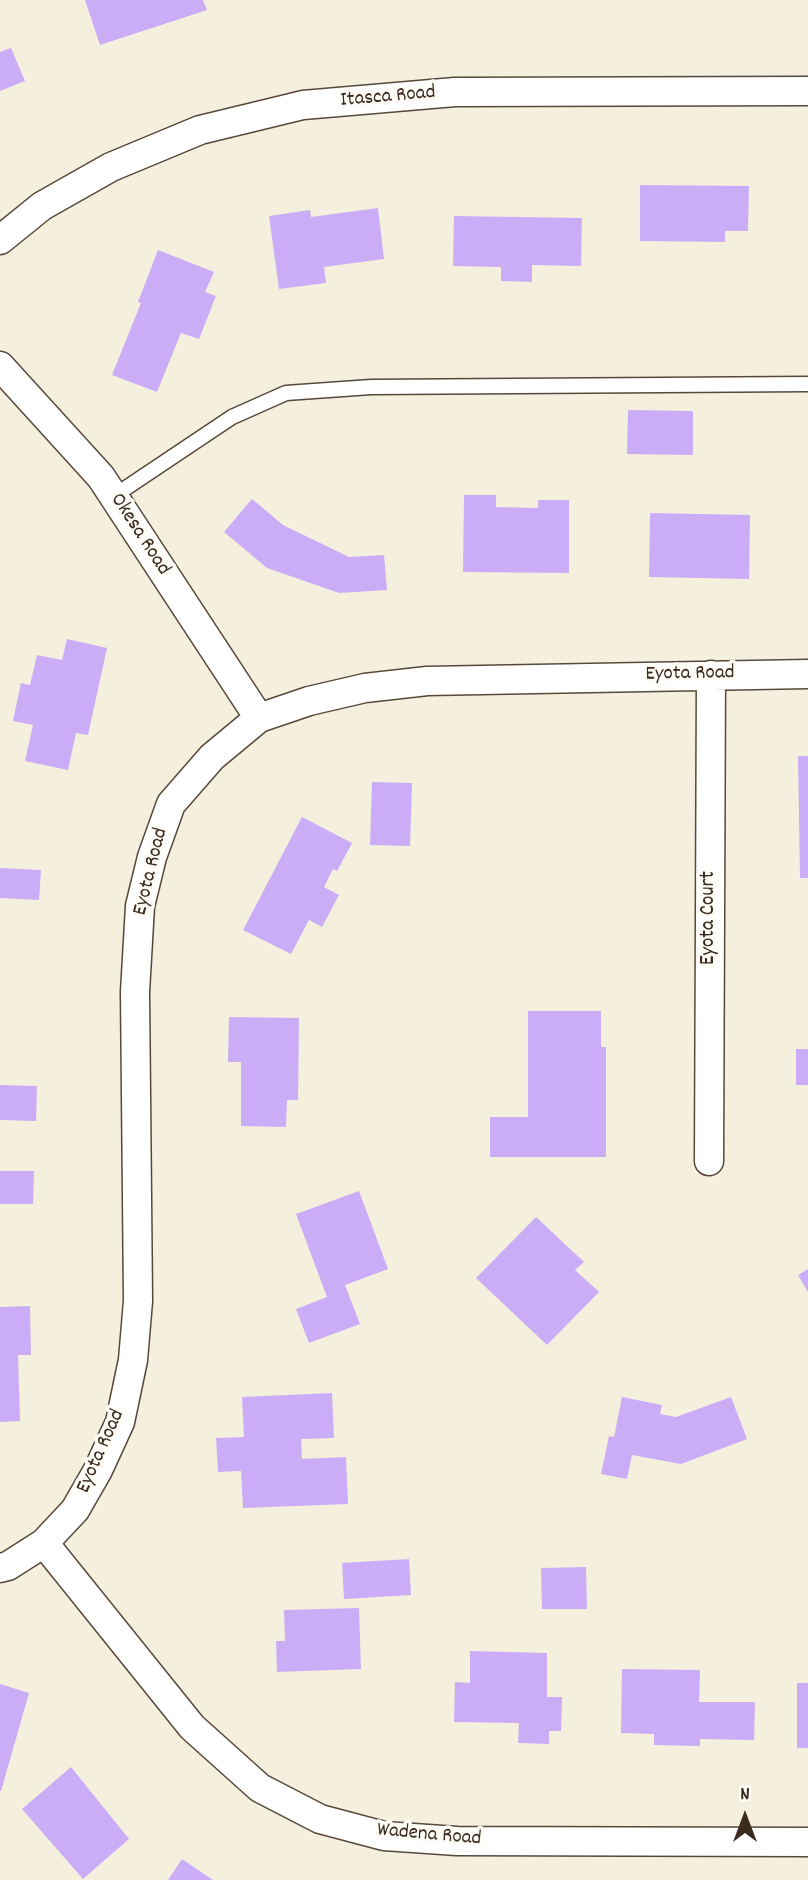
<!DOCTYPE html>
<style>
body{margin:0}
#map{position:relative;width:808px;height:1880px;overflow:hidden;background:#f5f0dd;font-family:Dekko,sans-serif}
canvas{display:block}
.north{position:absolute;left:710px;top:1782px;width:70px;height:70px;-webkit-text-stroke:5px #fdfcf7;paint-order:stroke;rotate:0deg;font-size:19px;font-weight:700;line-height:28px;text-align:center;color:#3b2a1e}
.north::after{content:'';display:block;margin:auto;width:24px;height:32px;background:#3b2a1e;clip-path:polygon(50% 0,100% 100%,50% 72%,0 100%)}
</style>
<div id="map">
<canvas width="808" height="1880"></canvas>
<div class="north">N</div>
</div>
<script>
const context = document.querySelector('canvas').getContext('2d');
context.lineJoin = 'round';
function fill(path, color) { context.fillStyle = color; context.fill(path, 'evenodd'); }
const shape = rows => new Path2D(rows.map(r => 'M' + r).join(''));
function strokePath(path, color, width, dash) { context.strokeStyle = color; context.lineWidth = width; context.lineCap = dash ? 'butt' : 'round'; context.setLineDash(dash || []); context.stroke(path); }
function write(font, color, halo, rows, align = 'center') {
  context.font = font + ' Dekko,sans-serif'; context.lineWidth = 7; context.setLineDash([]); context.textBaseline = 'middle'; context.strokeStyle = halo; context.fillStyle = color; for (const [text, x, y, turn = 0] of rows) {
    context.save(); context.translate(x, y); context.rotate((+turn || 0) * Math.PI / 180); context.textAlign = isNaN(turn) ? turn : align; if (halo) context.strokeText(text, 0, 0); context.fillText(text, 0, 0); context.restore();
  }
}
fill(shape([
 [85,0,203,0,207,10,100,45],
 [11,48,25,81,0,91,0,52],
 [640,185,749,186,748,231,725,231,725,242,640,241],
 [378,208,384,259,324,267,326,283,279,289,269,216,310,210,311,217],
 [454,216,582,218,581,266,532,265,532,282,501,281,501,267,453,266],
 [158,250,214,272,205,292,216,296,199,339,181,333,157,392,112,375,141,303,138,302],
 [628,410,693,411,693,455,627,454],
 [464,495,496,495,496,507,538,508,538,500,569,500,569,573,463,572],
 [252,499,283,525,349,557,384,555,387,590,339,593,267,568,224,532],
 [650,513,750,515,749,579,649,577],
 [67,639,107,648,88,735,76,733,68,770,25,761,33,725,13,721,21,683,30,685,37,655,62,660],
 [798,756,808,756,808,878,800,878],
 [372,782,412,783,410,846,370,845],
 [302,817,352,843,337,871,333,869,324,887,339,895,322,927,309,920,291,954,243,930],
 [0,868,41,870,39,900,0,898],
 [528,1011,601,1011,601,1047,606,1047,606,1157,490,1157,490,1117,528,1117],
 [229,1017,299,1018,298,1100,287,1100,286,1127,241,1126,241,1062,228,1062],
 [796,1049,808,1049,808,1085,796,1085],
 [0,1085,37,1086,36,1121,0,1120],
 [0,1171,34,1171,33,1204,0,1204],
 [359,1191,388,1269,345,1285,360,1324,309,1343,296,1309,327,1297,296,1214],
 [536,1217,584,1262,575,1270,599,1292,547,1345,476,1278],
 [808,1269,808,1292,798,1275],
 [30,1306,31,1355,18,1355,20,1421,0,1422,0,1307],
 [332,1393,334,1438,301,1439,302,1459,346,1457,348,1504,243,1508,241,1471,218,1472,216,1438,244,1437,242,1397],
 [622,1397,662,1405,660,1414,676,1417,731,1397,747,1439,681,1464,632,1455,627,1479,601,1474,609,1436,614,1437],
 [409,1559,411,1595,344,1599,342,1563],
 [586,1567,587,1609,542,1609,541,1568],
 [359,1608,361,1669,277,1672,276,1641,285,1641,284,1610],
 [470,1651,547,1653,547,1697,562,1697,561,1731,549,1731,549,1744,518,1743,519,1723,454,1722,455,1682,470,1683],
 [622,1669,700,1670,699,1702,755,1702,754,1740,700,1739,700,1746,654,1745,654,1734,621,1733],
 [797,1683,808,1683,808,1748,797,1748],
 [0,1684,29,1693,1,1791,0,1791],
 [71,1767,129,1839,83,1879,22,1809],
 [182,1859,213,1880,168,1880]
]), '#cbadf7');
const service = shape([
 [114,496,232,417,286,393,371,387,808,384]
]);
const minor = shape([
 [0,240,42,206,111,167,200,130,303,105,455,92,808,91],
 [0,366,101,477,259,718],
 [709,1161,711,675],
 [44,1543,192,1727,260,1788,320,1819,384,1836,457,1841,808,1842],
 [0,1568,8,1566,44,1543,75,1510,98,1470,120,1422,133,1360,138,1301,135,992,140,906,152,857,171,804,212,757,259,718,309,701,365,688,427,681,808,674]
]);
strokePath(service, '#57483b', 17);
strokePath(minor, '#57483b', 31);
strokePath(service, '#fff', 14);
strokePath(minor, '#fff', 28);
write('21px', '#3b2a1e', '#fdfcf7', [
 ["Itasca Road",388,98,-5],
 ["Okesa Road",139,535,57],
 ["Eyota Road",690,675,-1],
 ["Eyota Road",152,872,-76],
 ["Eyota Court",710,918,-90],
 ["Eyota Road",102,1452,-66],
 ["Wadena Road",429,1836,5]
]);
</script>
